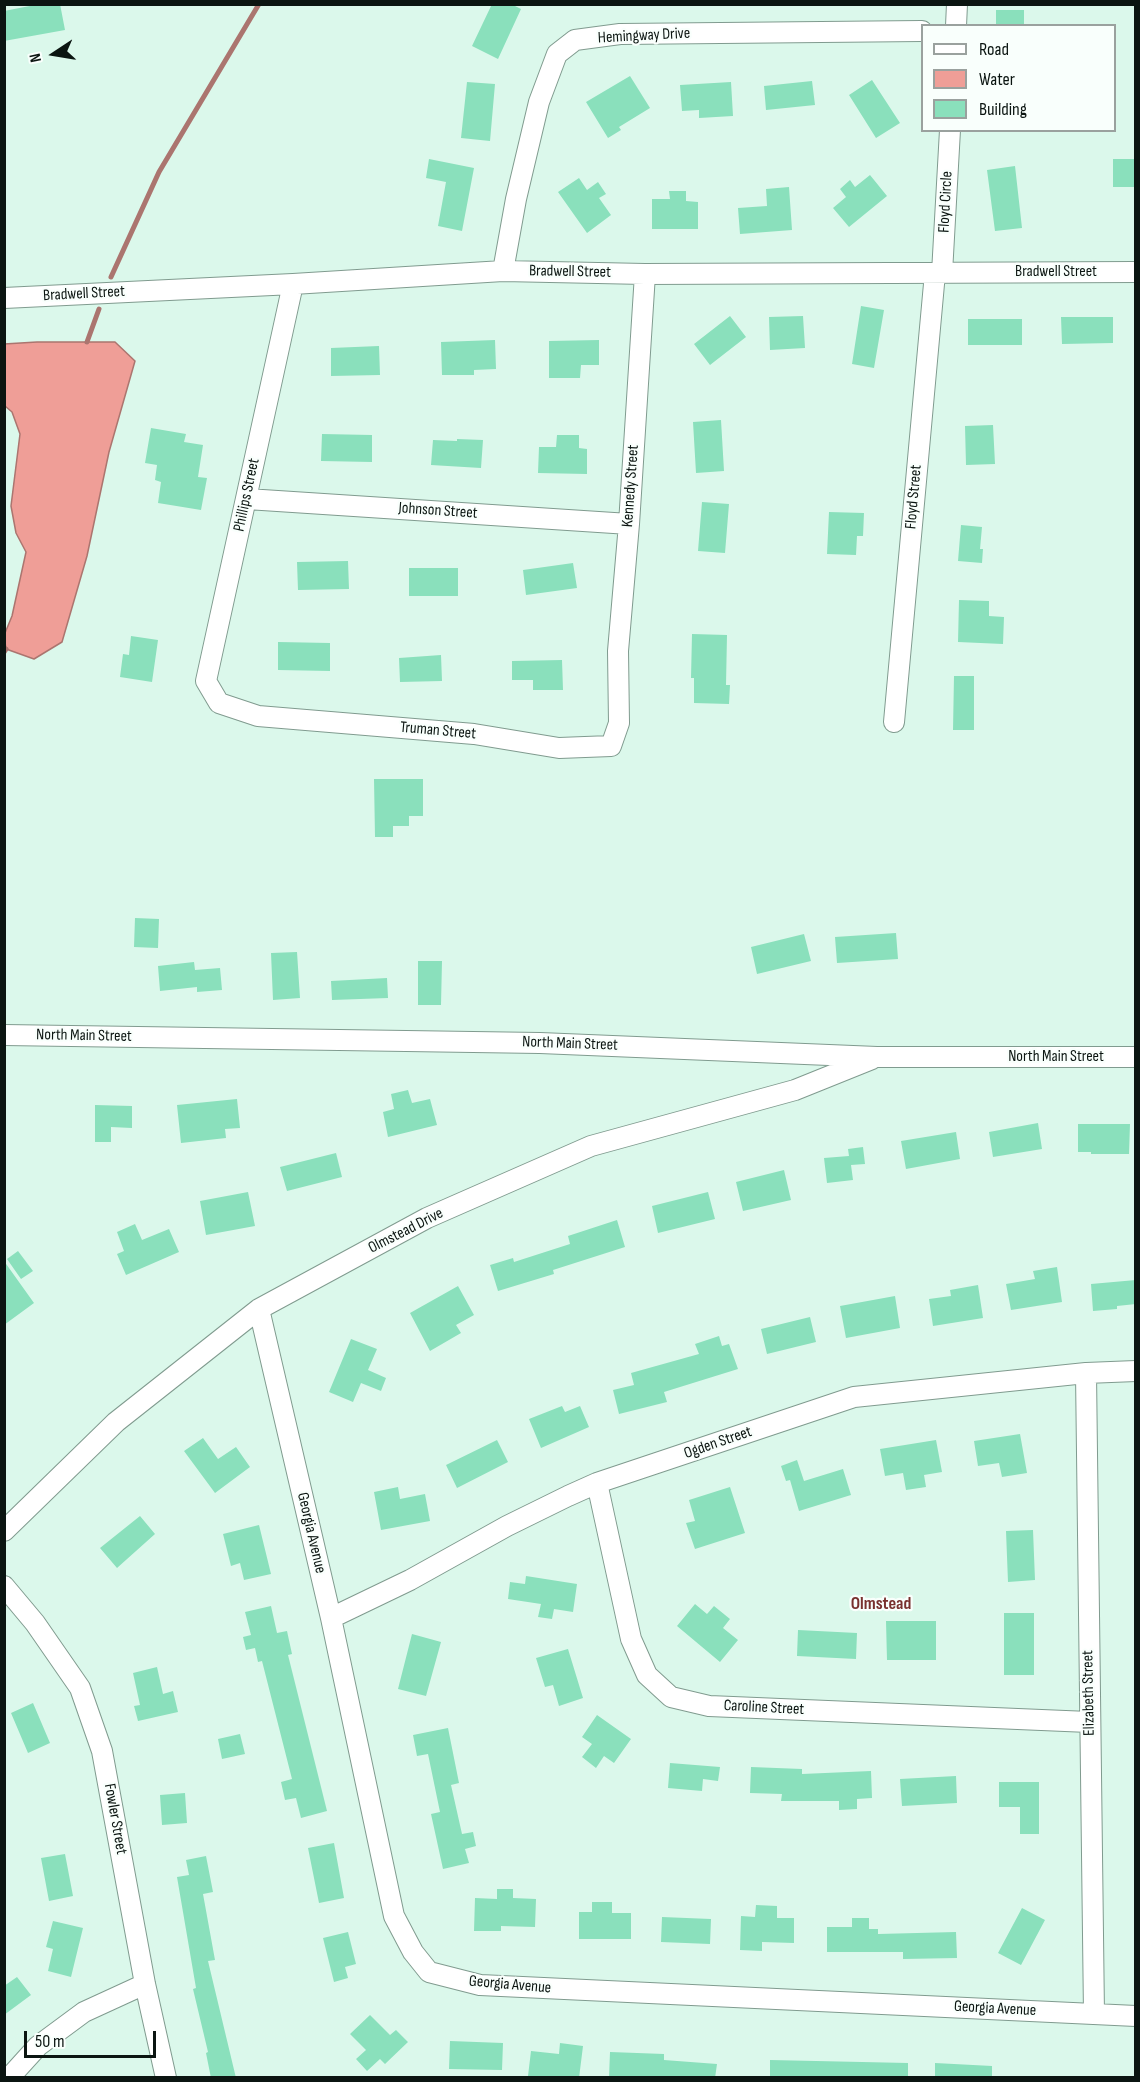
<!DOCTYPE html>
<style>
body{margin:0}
#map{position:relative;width:1140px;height:2082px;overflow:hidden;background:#dbf8eb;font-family:"Sofia Sans Condensed",sans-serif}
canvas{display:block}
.frame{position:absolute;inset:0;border:6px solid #0b1511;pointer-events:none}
.legend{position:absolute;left:921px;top:24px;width:195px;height:108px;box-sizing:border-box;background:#f9fffc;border:2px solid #9aa19e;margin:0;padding:8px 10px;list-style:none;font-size:18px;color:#0b1511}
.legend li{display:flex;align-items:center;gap:12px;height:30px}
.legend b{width:30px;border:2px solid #9aa19e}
.north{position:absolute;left:24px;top:24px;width:60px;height:60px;-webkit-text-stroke:4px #f9fffc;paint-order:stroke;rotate:258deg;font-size:16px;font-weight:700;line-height:24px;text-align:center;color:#0b1511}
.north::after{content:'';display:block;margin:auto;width:21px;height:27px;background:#0b1511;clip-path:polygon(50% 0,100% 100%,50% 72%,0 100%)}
.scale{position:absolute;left:24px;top:2031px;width:132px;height:27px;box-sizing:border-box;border:3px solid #0b1511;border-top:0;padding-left:8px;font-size:18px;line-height:21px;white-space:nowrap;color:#0b1511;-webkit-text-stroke:4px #f9fffc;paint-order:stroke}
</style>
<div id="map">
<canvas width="1140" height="2082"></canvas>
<div class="frame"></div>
<ul class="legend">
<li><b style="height:8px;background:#fff"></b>Road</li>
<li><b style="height:16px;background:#ef9e97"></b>Water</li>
<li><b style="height:16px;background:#8ae0bc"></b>Building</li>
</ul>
<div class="north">N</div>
<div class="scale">50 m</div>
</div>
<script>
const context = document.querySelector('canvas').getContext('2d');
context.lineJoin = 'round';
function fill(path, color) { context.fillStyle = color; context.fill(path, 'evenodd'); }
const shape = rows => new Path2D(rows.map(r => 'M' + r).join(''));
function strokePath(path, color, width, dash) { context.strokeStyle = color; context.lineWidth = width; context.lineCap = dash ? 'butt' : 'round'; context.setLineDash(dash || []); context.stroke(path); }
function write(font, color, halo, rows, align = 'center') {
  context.font = font + ' "Sofia Sans Condensed",sans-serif'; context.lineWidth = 4.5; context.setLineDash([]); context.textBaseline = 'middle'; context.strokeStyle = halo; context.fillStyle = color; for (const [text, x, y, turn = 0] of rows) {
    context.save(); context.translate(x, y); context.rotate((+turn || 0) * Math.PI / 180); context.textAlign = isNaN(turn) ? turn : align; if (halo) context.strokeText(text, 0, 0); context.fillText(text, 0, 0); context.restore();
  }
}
const water = shape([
 [37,342,115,342,135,361,109,452,87,556,62,642,34,659,6,649,5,642,5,633,12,616,26,552,16,533,11,506,20,434,12,412,5,406,4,344,37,342]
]);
fill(water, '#ef9e97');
strokePath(water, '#ab756f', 1.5);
strokePath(shape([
 [111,277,159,172,259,4],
 [87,342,99,309],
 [4,652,6,649]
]), '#ab756f', 5);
fill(shape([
 [40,4,60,4,65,30,4,41,4,11],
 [492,4,511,4,521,9,498,59,472,46],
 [996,10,1024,10,1024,26,996,26],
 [630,76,650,108,619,127,621,130,608,138,586,102],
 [872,80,900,123,876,138,849,95],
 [812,81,815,105,766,110,764,86],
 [467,82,495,84,490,141,461,138],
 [731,82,733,116,699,118,699,110,682,111,680,85],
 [429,159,474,168,462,231,438,226,446,182,426,178],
 [1113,159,1136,159,1136,187,1113,187],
 [1015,166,1022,228,995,231,987,170],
 [870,175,887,196,849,227,833,208,846,197,840,189,850,180,855,187],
 [579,178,587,190,598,182,606,194,599,198,611,215,587,233,558,192],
 [789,187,792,230,740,234,738,208,767,206,766,189],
 [669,191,686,191,686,201,698,202,698,229,652,229,652,199,670,199],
 [861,306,884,310,874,368,852,364],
 [730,316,746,337,710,365,694,344],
 [803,316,805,348,770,350,769,317],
 [1061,317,1113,317,1113,343,1062,344],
 [968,319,1022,319,1022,345,968,345],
 [495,340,496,369,474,370,474,375,442,375,441,342],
 [599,340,599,365,581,365,580,378,549,378,549,341],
 [379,346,380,375,331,376,331,348],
 [721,420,724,471,696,473,693,422],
 [993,425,995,464,966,465,965,426],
 [151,428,186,434,184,442,203,445,198,477,207,478,201,510,158,503,161,482,155,480,157,465,145,463],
 [322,434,372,435,372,462,321,461],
 [557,435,579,435,579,448,587,449,587,474,538,473,539,447,556,447],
 [457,439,483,440,481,468,431,465,433,440,457,441],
 [702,502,729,504,725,553,698,551],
 [829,512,864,513,863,536,857,536,856,555,827,554],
 [961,525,982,527,980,549,983,549,982,563,958,561],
 [348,561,349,589,298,590,297,562],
 [573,563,577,588,526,595,523,570],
 [409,568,458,568,458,596,409,596],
 [959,600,989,601,989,616,1004,617,1003,644,958,642],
 [692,634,727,635,726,685,730,685,729,704,694,703,694,678,691,678],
 [131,636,158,640,152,682,120,677,123,654,129,655],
 [278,642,330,643,330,671,278,670],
 [441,655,442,681,400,682,399,658],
 [562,660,563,690,533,690,533,680,512,680,512,661],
 [954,676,974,676,974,730,953,730],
 [374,779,423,779,423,816,409,816,409,826,393,826,393,837,375,837],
 [135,918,159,919,158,948,134,947],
 [896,933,898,959,837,963,835,937],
 [804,934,811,961,757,974,751,947],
 [297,952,300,998,273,1000,271,953],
 [418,961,442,961,441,1005,418,1005],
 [194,962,195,970,220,968,222,990,197,992,197,987,160,991,158,966],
 [387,978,388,998,332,1000,331,981],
 [408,1090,412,1103,430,1099,437,1125,388,1137,383,1112,394,1109,391,1094],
 [237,1099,240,1128,225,1129,226,1138,181,1143,177,1105],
 [95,1105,132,1106,132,1128,111,1127,111,1142,95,1142],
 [1038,1123,1042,1149,993,1157,989,1132],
 [1078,1124,1130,1124,1129,1154,1091,1154,1091,1152,1078,1152],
 [956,1132,960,1159,906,1169,901,1141],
 [863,1147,865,1164,851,1165,853,1180,827,1183,824,1158,849,1156,848,1149],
 [336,1153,342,1177,287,1191,280,1167],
 [784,1170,791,1200,743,1211,736,1182],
 [248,1192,255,1226,206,1235,200,1201],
 [708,1192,715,1219,658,1233,652,1206],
 [617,1220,625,1247,553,1270,554,1274,498,1291,490,1265,513,1258,514,1262,570,1244,568,1236],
 [135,1224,142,1240,169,1229,179,1252,126,1275,117,1254,124,1251,117,1232],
 [18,1251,33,1271,21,1279,7,1259],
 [4,1261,34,1303,4,1325],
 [1057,1267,1062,1302,1011,1310,1006,1284,1035,1279,1033,1271],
 [1136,1280,1136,1304,1117,1306,1117,1309,1093,1311,1091,1284],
 [978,1285,983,1318,933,1326,929,1299,951,1296,950,1290],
 [458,1286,474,1315,456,1325,461,1333,430,1351,410,1313],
 [895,1296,900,1328,846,1338,840,1306],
 [810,1317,816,1342,767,1354,761,1329],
 [719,1336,722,1346,729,1344,738,1369,664,1392,667,1402,619,1414,613,1390,634,1385,631,1373,699,1354,695,1344],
 [351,1339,377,1349,368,1370,386,1378,381,1391,361,1383,353,1402,329,1392],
 [562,1406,565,1412,580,1406,589,1427,541,1448,529,1419],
 [1020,1434,1027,1473,1002,1477,999,1463,978,1466,974,1441],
 [203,1438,218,1459,236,1447,250,1467,215,1493,184,1451],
 [497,1440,508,1462,457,1488,446,1465],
 [936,1440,942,1472,924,1475,926,1487,906,1490,903,1473,885,1476,880,1449],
 [797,1460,804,1481,843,1469,851,1495,799,1511,790,1480,786,1481,781,1466],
 [398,1487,400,1499,425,1494,430,1521,381,1530,374,1492],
 [730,1487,745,1533,695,1549,686,1523,695,1521,689,1500],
 [140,1516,155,1534,117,1568,100,1548],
 [259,1525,271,1574,244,1580,240,1563,231,1566,223,1534],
 [1033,1530,1035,1580,1008,1582,1006,1531],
 [526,1576,577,1584,573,1612,554,1609,552,1619,538,1617,541,1604,508,1599,510,1582,525,1584],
 [695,1604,707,1614,714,1606,730,1619,723,1628,738,1640,720,1662,677,1626],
 [271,1606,277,1633,287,1631,292,1654,288,1655,327,1811,301,1818,296,1798,285,1800,281,1782,292,1779,262,1661,258,1662,255,1648,246,1650,243,1637,251,1635,245,1612],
 [1004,1613,1034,1613,1034,1675,1004,1675],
 [886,1621,936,1621,936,1660,887,1660],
 [798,1630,857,1633,856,1659,797,1656],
 [412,1634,441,1642,426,1696,398,1689],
 [568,1649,583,1698,559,1706,553,1685,545,1687,536,1658],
 [157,1667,163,1694,173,1691,178,1712,138,1721,134,1706,140,1705,133,1673],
 [33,1703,50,1743,28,1753,11,1713],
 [597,1715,631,1739,614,1763,604,1756,596,1768,582,1757,592,1744,582,1737],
 [448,1728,459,1783,451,1785,462,1834,473,1832,476,1846,465,1849,469,1863,443,1869,431,1814,440,1812,428,1754,417,1756,413,1735],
 [240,1734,245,1754,222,1759,218,1739],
 [670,1763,720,1767,718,1781,703,1779,702,1791,668,1788],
 [751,1767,802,1769,802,1774,871,1771,872,1798,857,1799,857,1809,839,1810,839,1801,781,1801,782,1794,750,1793],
 [956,1776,957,1803,902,1806,900,1779],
 [999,1782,1039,1782,1039,1834,1020,1834,1020,1807,999,1807],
 [185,1793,187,1823,162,1825,160,1795],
 [334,1843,344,1898,319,1903,308,1848],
 [65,1854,73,1896,49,1901,41,1858],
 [206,1856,213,1892,203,1894,215,1960,208,1961,236,2078,211,2078,206,2053,208,2052,193,1989,196,1988,177,1877,189,1875,186,1860],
 [497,1889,513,1889,513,1898,536,1899,535,1927,501,1926,501,1931,474,1931,475,1898,497,1899],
 [592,1902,612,1902,612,1913,631,1913,631,1939,579,1939,579,1912,592,1912],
 [756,1905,777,1906,777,1918,794,1918,794,1943,762,1942,762,1951,740,1950,741,1916,755,1917],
 [1022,1908,1045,1920,1021,1965,998,1953],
 [662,1917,711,1919,710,1944,661,1942],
 [852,1918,869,1918,869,1929,878,1929,878,1934,956,1932,957,1958,903,1959,903,1952,827,1952,827,1927,852,1927],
 [53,1921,83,1928,71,1977,48,1971,53,1949,46,1947],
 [348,1932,356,1964,345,1967,348,1978,334,1982,323,1938],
 [17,1977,31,1995,4,2015,4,1986],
 [370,2015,390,2035,396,2030,408,2042,385,2064,380,2059,367,2071,356,2059,366,2050,350,2034],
 [450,2041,503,2043,502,2070,449,2069],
 [560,2043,583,2046,579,2078,528,2076,531,2051,559,2054],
 [610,2052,664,2054,664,2060,717,2064,715,2078,609,2078],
 [770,2060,908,2063,908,2078,770,2078],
 [935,2063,992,2066,992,2078,935,2078]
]), '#8ae0bc');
const minor = shape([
 [956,26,957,4],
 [503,271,516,199,539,102,557,54,575,40,620,34,922,31],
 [942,273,950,130],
 [293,284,206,681,219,703,258,716,474,734,559,748,611,746,619,723,618,651,629,524,645,274],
 [4,298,293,284,503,271,645,274,1136,272],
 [247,499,629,524],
 [894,722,935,273],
 [4,1035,540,1043,877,1057,1136,1057],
 [259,1309,331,1618,394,1916,413,1952,429,1972,480,1985,1136,2016],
 [1086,1373,1094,2014],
 [597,1483,631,1639,647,1675,671,1697,709,1706,1089,1722],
 [4,1531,116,1422,259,1309,427,1218,591,1146,795,1090,872,1059],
 [4,1586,35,1623,80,1688,102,1751,145,1984,166,2078],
 [331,1618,410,1580,507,1526,568,1496,597,1483,854,1397,1086,1373,1136,1371],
 [9,2078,38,2046,84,2012,145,1984]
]);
strokePath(minor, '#809b8f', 22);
strokePath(minor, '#fff', 20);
write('16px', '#0b1511', '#f9fffc', [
 ["Hemingway Drive",644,36,-3],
 ["Floyd Circle",946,202,-87],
 ["Bradwell Street",570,272,1],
 ["Bradwell Street",1056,272],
 ["Bradwell Street",84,294,-3],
 ["Kennedy Street",631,486,-86],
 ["Phillips Street",247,495,-78],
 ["Floyd Street",914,497,-85],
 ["Johnson Street",438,511,4],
 ["Truman Street",438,731,5],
 ["North Main Street",84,1036,1],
 ["North Main Street",570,1044,2],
 ["North Main Street",1056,1057],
 ["Olmstead Drive",406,1231,-27],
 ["Ogden Street",718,1443,-19],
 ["Georgia Avenue",311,1533,77],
 ["Elizabeth Street",1089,1693,-91],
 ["Caroline Street",764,1708,3],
 ["Fowler Street",115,1819,80],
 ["Georgia Avenue",510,1985,5],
 ["Georgia Avenue",995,2009,3]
]);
write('bold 18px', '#78312e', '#f9fffc', [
 ["Olmstead",881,1604]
]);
</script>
